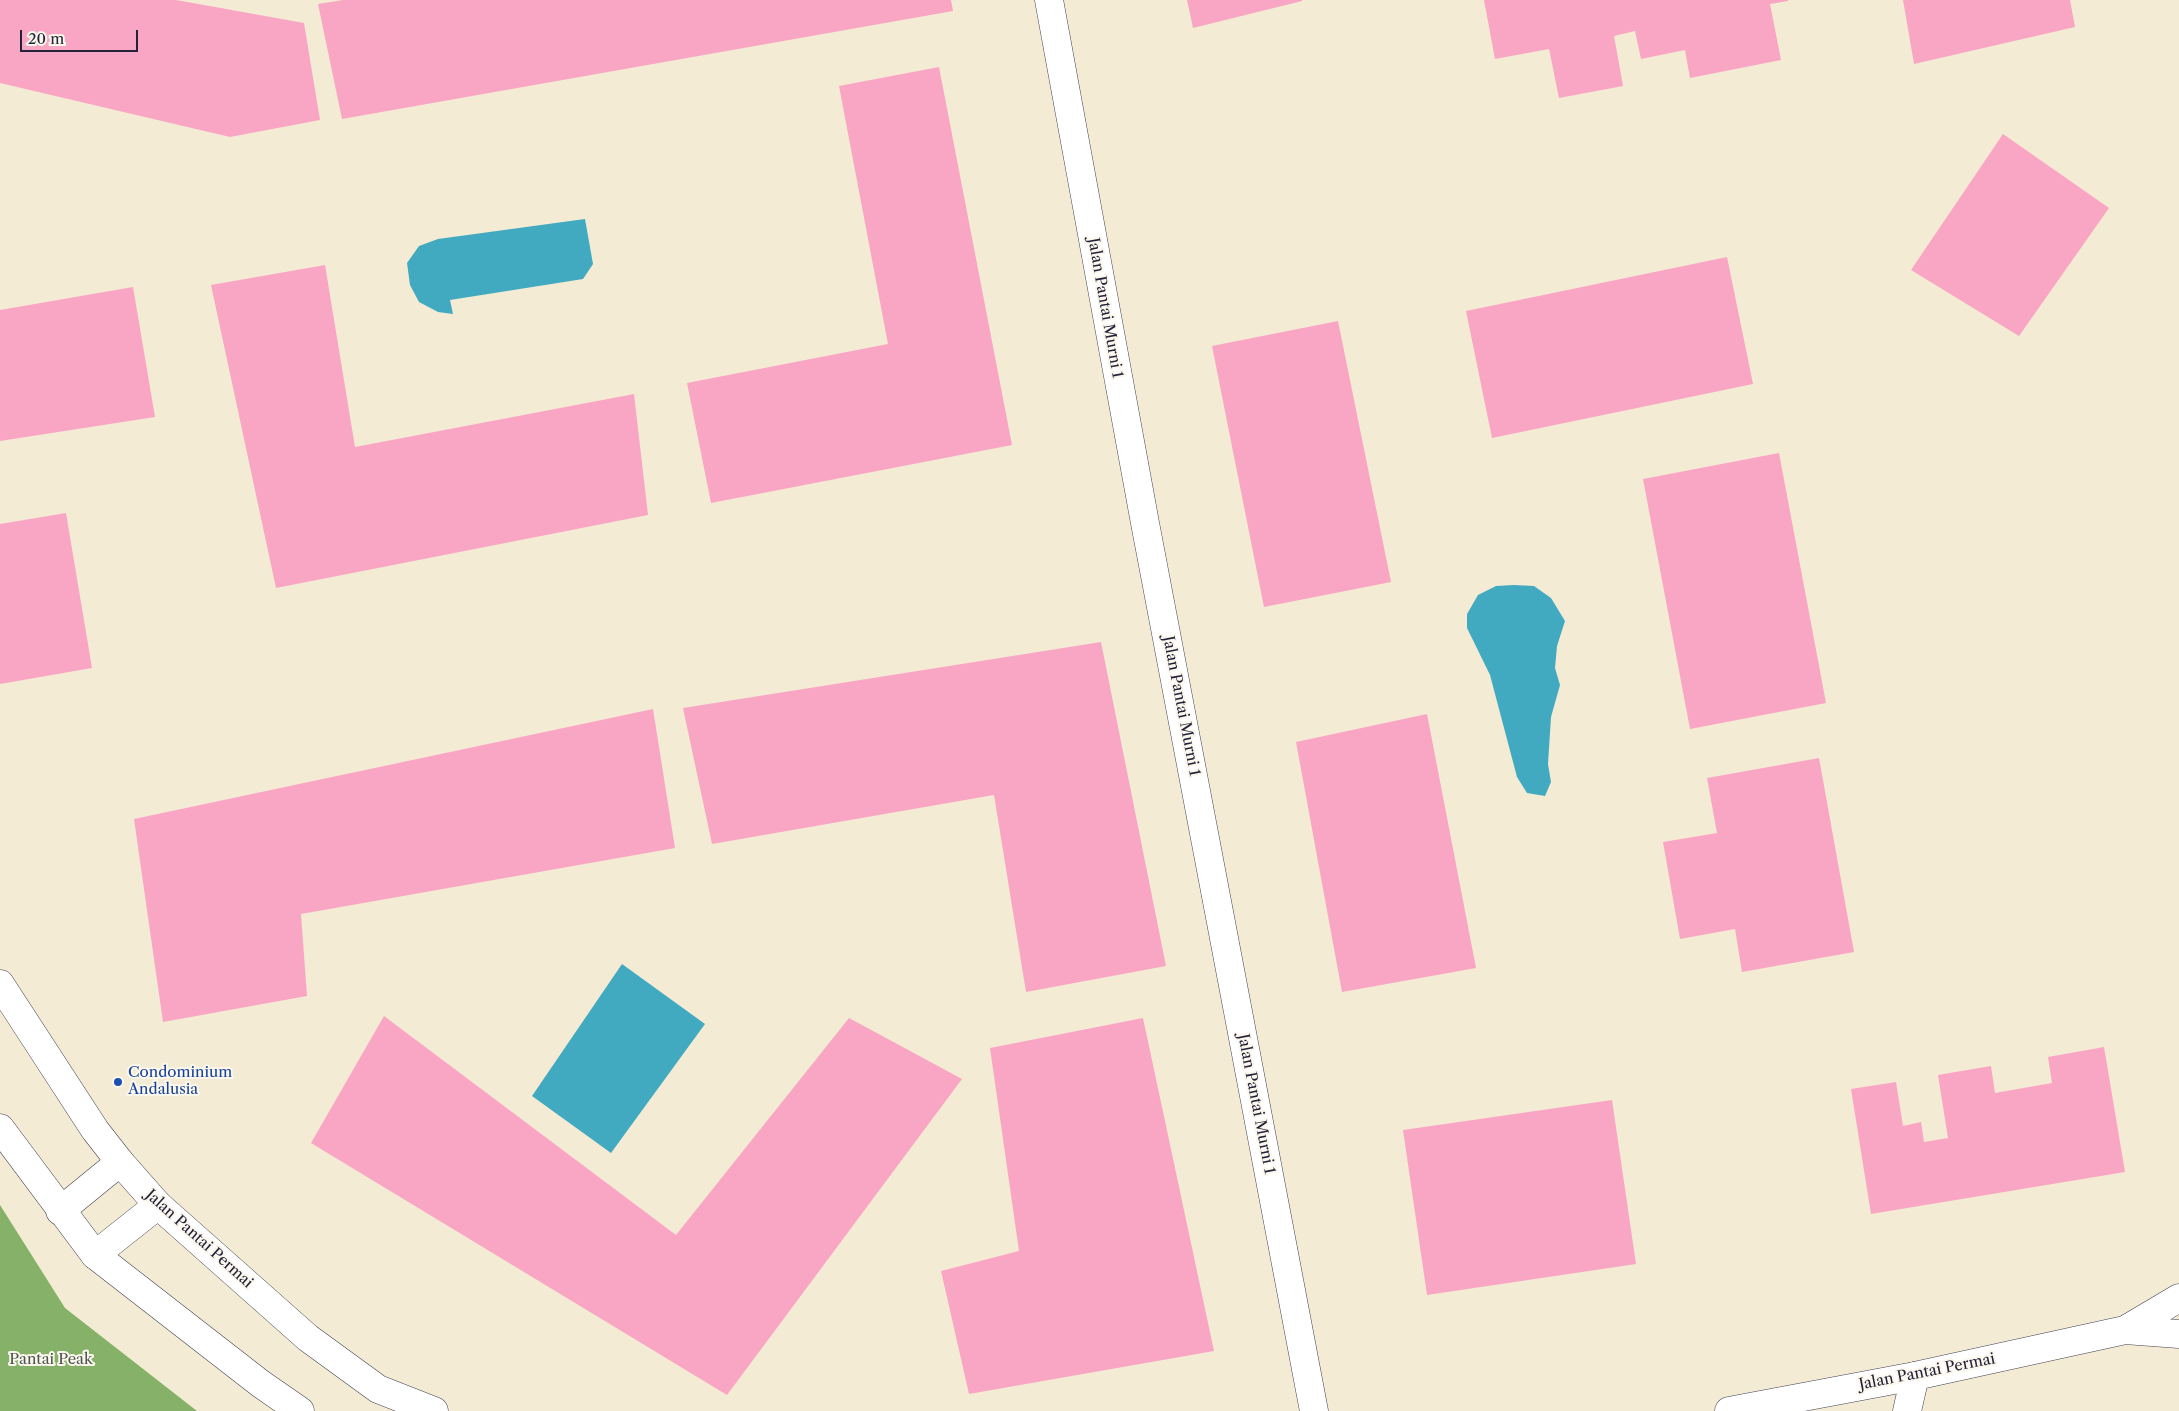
<!DOCTYPE html>
<style>
body{margin:0}
#map{position:relative;width:2179px;height:1411px;overflow:hidden;background:#f4ebd4;font-family:"Libre Caslon Text",serif}
canvas{display:block}
.scale{position:absolute;left:20px;top:30px;width:118px;height:22px;box-sizing:border-box;border:2px solid #22223b;border-top:0;padding-left:6px;font-size:15px;line-height:18px;white-space:nowrap;color:#22223b;-webkit-text-stroke:4px #fbf7ec;paint-order:stroke}
</style>
<div id="map">
<canvas width="2179" height="1411"></canvas>
<div class="scale">20 m</div>
</div>
<script>
const context = document.querySelector('canvas').getContext('2d');
context.lineJoin = 'round';
function fill(path, color) { context.fillStyle = color; context.fill(path, 'evenodd'); }
const shape = rows => new Path2D(rows.map(r => 'M' + r).join(''));
function strokePath(path, color, width, dash) { context.strokeStyle = color; context.lineWidth = width; context.lineCap = dash ? 'butt' : 'round'; context.setLineDash(dash || []); context.stroke(path); }
function write(font, color, halo, rows, align = 'center') {
  context.font = font + ' "Libre Caslon Text",serif'; context.lineWidth = 4; context.setLineDash([]); context.textBaseline = 'middle'; context.strokeStyle = halo; context.fillStyle = color; for (const [text, x, y, turn = 0] of rows) {
    context.save(); context.translate(x, y); context.rotate((+turn || 0) * Math.PI / 180); context.textAlign = isNaN(turn) ? turn : align; if (halo) context.strokeText(text, 0, 0); context.fillText(text, 0, 0); context.restore();
  }
}
fill(shape([
 [0,1205,65,1308,197,1411,0,1411]
]), '#86b168');
fill(shape([
 [585,219,593,264,583,279,450,300,453,314,438,312,419,302,410,285,407,263,419,246,438,239],
 [1514,585,1534,586,1551,598,1565,621,1557,646,1555,668,1560,685,1551,717,1548,764,1551,782,1545,796,1527,793,1517,777,1490,675,1467,628,1467,614,1478,595,1496,586],
 [622,964,705,1024,611,1153,532,1096]
]), '#41aac1');
fill(shape([
 [0,0,176,0,304,23,320,120,230,137,0,83],
 [343,0,951,0,953,11,342,119,318,4],
 [1187,0,1302,0,1302,1,1193,28],
 [1484,0,1788,0,1788,1,1770,4,1781,60,1690,78,1685,50,1641,59,1635,31,1614,36,1623,86,1559,98,1549,49,1495,59],
 [1903,0,2070,0,2075,27,1914,64],
 [939,67,1012,445,711,503,687,383,888,344,839,86],
 [2003,134,2109,208,2019,336,1911,270],
 [1727,257,1753,384,1492,438,1466,311],
 [325,265,355,447,634,394,648,515,276,588,211,285],
 [133,287,155,417,0,441,0,310],
 [1338,321,1391,582,1264,607,1212,346],
 [1779,453,1826,703,1690,729,1643,479],
 [66,513,92,668,0,684,0,524],
 [1101,642,1166,966,1026,992,994,795,712,844,683,708],
 [653,709,675,848,301,914,307,996,163,1022,134,819],
 [1427,714,1476,968,1342,992,1296,742],
 [1819,758,1854,952,1742,972,1735,929,1680,939,1663,842,1717,833,1707,778],
 [384,1016,676,1235,849,1018,962,1079,727,1395,311,1143],
 [1143,1018,1214,1351,969,1394,941,1271,1019,1251,990,1048],
 [2104,1047,2125,1172,1871,1214,1851,1089,1896,1082,1903,1126,1921,1122,1924,1142,1948,1138,1938,1075,1991,1066,1995,1093,2052,1083,2048,1057],
 [1612,1100,1636,1264,1427,1295,1403,1130]
]), '#f9a6c5');
const minor = shape([
 [1049,0,1145,523,1314,1411],
 [60,1211,120,1162],
 [95,1255,158,1205],
 [1907,1411,1915,1376]
]);
const major = shape([
 [0,984,95,1130,120,1162,158,1205,308,1338,378,1389,434,1411],
 [0,1128,95,1255,261,1384,300,1411],
 [2125,1330,2179,1298],
 [1729,1411,1915,1376,2125,1330,2179,1334]
]);
strokePath(minor, '#424052', 29);
strokePath(major, '#424052', 29);
strokePath(minor, '#fff', 28);
strokePath(major, '#fff', 28);
for (const [x, y, r, color] of [
 [118,1082,5,"#1a4fb4"]
]) { const dot = new Path2D(); dot.arc(x, y, r, 0, 2 * Math.PI); context.fillStyle = color; context.fill(dot); strokePath(dot, '#fbf7ec', 2); }
write('15px', '#22223b', '#fbf7ec', [
 ["Jalan Pantai Murni 1",1105,308,80],
 ["Jalan Pantai Murni 1",1181,706,79],
 ["Jalan Pantai Murni 1",1256,1104,79],
 ["Jalan Pantai Permai",199,1239,42],
 ["Jalan Pantai Permai",1927,1372,-11]
]);
write('15px', '#164399', '#fbf7ec', [
 ["Condominium",128,1073],
 ["Andalusia",128,1090]
], 'left');
write('15px', '#4a564d', '#fbf7ec', [
 ["Pantai Peak",51,1360]
]);
</script>
